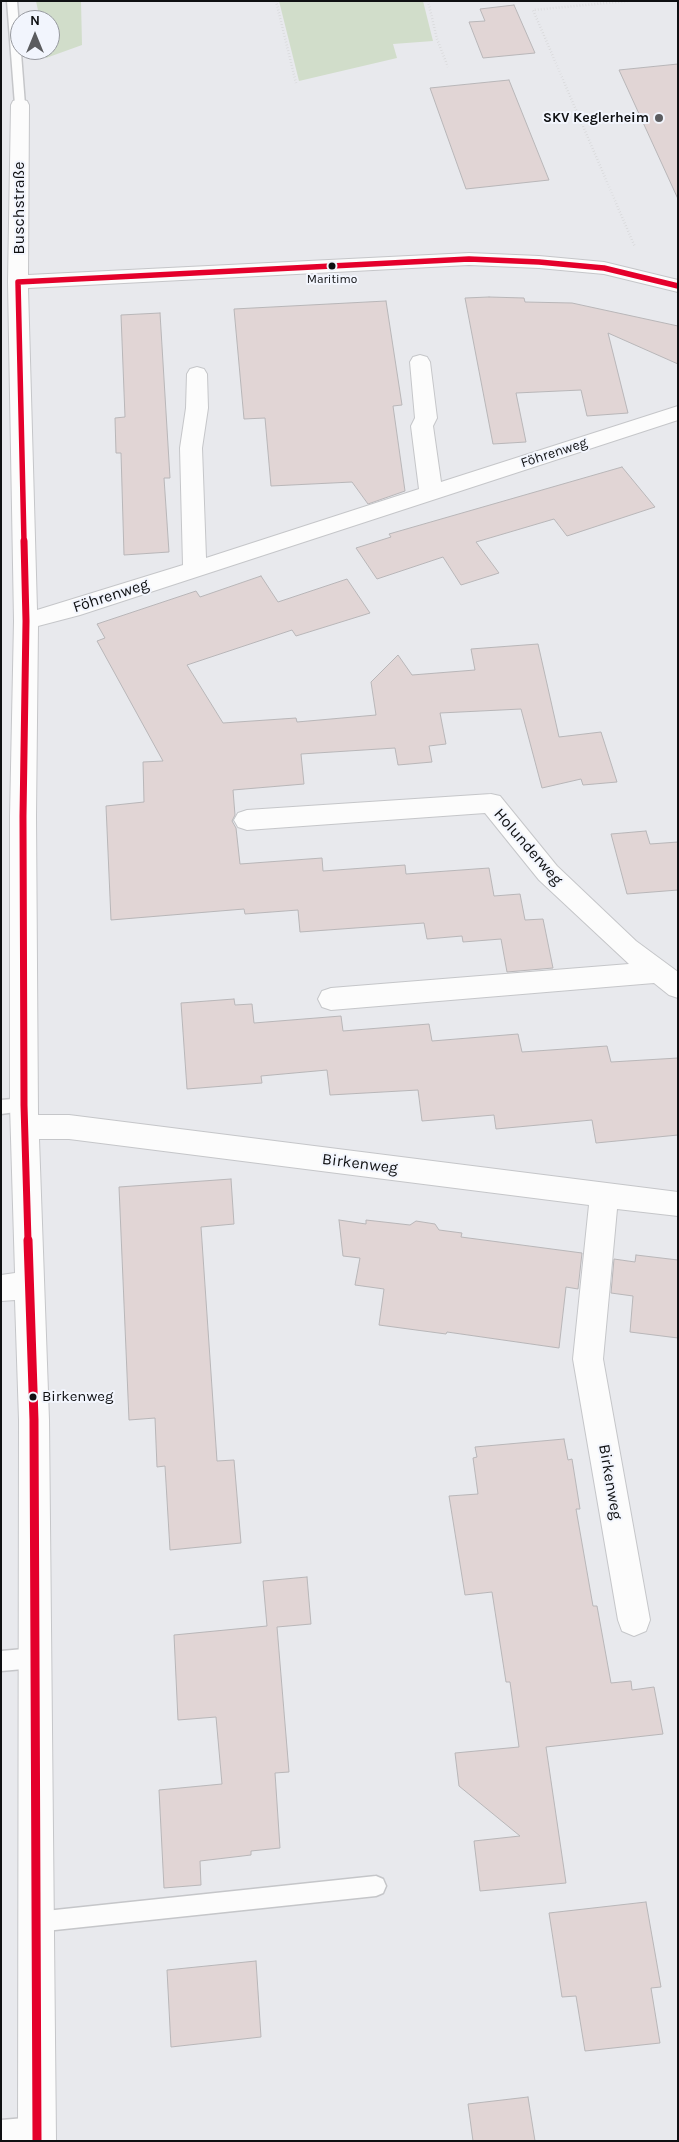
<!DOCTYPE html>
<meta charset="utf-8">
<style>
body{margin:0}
#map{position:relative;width:679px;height:2142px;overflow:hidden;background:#e8e9ed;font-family:Karla,sans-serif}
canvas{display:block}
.frame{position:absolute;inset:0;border:2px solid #0f1012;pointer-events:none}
.north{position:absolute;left:10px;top:10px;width:50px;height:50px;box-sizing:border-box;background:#f2f5fd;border:1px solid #97999f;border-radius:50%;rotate:0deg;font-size:14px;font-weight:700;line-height:20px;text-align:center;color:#0f1012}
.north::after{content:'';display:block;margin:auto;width:18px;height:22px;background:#5b5c5f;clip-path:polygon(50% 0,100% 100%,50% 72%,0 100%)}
</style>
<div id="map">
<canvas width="679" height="2142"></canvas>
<div class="frame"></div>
<div class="north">N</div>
</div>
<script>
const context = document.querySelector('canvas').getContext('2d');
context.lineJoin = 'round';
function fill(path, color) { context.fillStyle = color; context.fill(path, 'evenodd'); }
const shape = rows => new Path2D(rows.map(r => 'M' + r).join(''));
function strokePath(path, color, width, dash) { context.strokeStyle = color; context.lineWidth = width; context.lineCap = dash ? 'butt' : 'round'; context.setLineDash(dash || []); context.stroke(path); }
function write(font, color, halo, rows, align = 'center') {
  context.font = font + ' Karla,sans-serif'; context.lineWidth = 4; context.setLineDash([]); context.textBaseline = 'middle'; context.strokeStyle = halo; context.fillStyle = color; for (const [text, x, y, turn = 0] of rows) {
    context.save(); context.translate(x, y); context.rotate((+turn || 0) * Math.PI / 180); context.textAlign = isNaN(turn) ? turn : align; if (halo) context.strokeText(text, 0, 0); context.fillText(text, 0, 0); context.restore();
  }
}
fill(shape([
 [36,1,81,1,82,45,46,58,45,50,50,50,50,20,40,20],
 [279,1,423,1,433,41,393,44,397,58,299,81]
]), '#d1ddca');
const building = shape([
 [514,5,535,53,483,58,469,22,485,21,480,9,514,5],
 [678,64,678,199,619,70,678,64],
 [509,80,549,180,466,189,430,88,509,80],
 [489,297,524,298,525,302,572,303,678,326,678,364,608,333,628,413,587,416,581,390,516,393,526,442,493,444,465,298,489,297],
 [386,301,402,405,393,406,405,491,368,504,352,482,271,486,265,418,244,419,234,309,386,301],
 [160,313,170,478,164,478,169,552,124,555,121,453,116,453,115,418,125,417,121,315,160,313],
 [622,467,655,507,567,536,554,519,476,542,499,573,461,585,443,557,377,579,356,548,391,537,389,534,622,467],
 [261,576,278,602,347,579,370,613,296,636,292,630,187,665,223,723,296,718,297,722,376,715,371,682,398,655,412,675,475,670,471,649,538,644,559,737,601,732,617,782,583,785,581,779,542,788,521,709,440,713,446,744,429,746,432,762,398,765,395,748,301,754,304,784,233,790,235,815,232,821,236,828,240,864,322,858,323,871,405,865,406,874,489,868,494,896,520,894,525,920,543,919,553,968,507,972,501,939,463,942,462,936,427,939,424,923,300,932,298,910,245,914,244,909,111,920,106,806,144,802,143,762,163,761,97,641,105,638,97,624,196,591,200,597,261,576],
 [646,831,650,844,678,842,678,890,627,894,611,834,646,831],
 [234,999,235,1005,252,1004,254,1023,341,1016,343,1031,429,1024,432,1041,518,1034,522,1052,607,1046,611,1062,678,1058,678,1135,596,1143,592,1120,496,1129,494,1115,422,1121,418,1090,330,1095,327,1070,261,1076,262,1083,187,1089,181,1003,234,999],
 [231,1179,234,1224,201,1227,217,1461,234,1460,241,1543,170,1550,165,1466,157,1467,155,1418,129,1420,119,1187,231,1179],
 [339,1220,366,1224,366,1220,410,1225,416,1221,435,1224,439,1230,462,1233,461,1237,582,1253,578,1289,566,1287,559,1348,447,1332,446,1334,379,1325,384,1289,355,1285,360,1258,343,1256,339,1220],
 [636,1255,678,1260,678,1338,630,1332,633,1296,611,1293,614,1259,635,1262,636,1255],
 [564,1439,568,1460,572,1459,580,1509,576,1509,593,1606,597,1606,611,1683,631,1681,632,1690,654,1687,663,1734,546,1747,566,1883,480,1891,474,1841,520,1836,459,1786,455,1753,519,1747,510,1682,506,1682,492,1592,465,1595,449,1496,478,1494,473,1458,477,1457,475,1447,564,1439],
 [307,1577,311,1624,277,1627,289,1772,275,1773,280,1848,251,1851,251,1855,200,1861,201,1885,164,1888,159,1790,222,1784,216,1717,178,1720,174,1635,267,1626,263,1581,307,1577],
 [646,1902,661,1987,651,1988,660,2043,585,2051,576,1996,562,1997,549,1913,646,1902],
 [256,1961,261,2037,171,2047,167,1970,256,1961],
 [528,2097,535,2141,473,2141,468,2104,528,2097]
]);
fill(building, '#e1d5d5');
strokePath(building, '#b8b6b8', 1);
const lane = shape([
 [7,1,17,1,25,105,20,108,15,105,7,1],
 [24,1098,30,1100,32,1105,30,1110,1,1114,1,1100,24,1098],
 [35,1648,42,1651,45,1658,42,1665,35,1668,1,1671,1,1651,35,1648],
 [376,1876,383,1879,386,1886,383,1893,376,1896,36,1932,29,1929,26,1922,29,1915,36,1912,376,1876],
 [37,2117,45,2120,48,2128,45,2136,37,2139,1,2141,1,2120,37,2117]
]);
const street = shape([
 [20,99,27,101,29,105,28,275,469,253,539,256,604,262,678,280,678,292,604,274,539,268,469,265,28,288,37,610,183,565,180,448,186,408,187,374,190,369,197,367,204,369,207,374,208,408,202,448,206,558,419,489,411,426,415,418,410,362,413,357,420,355,427,357,430,362,437,418,433,426,441,482,678,406,678,420,80,615,38,626,36,816,38,1115,69,1115,678,1192,678,1216,617,1209,603,1359,650,1620,646,1631,634,1636,622,1631,618,1620,573,1359,589,1205,69,1139,39,1139,49,1420,56,2141,18,2141,19,1420,15,1300,1,1301,1,1275,15,1273,10,1105,10,816,14,621,8,282,11,105,13,101,20,99],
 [491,794,500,796,557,866,636,941,678,972,678,998,669,995,654,983,331,1010,322,1007,318,999,322,991,331,988,629,964,539,880,485,813,247,830,238,827,234,820,238,813,247,810,491,794]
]);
strokePath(lane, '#c5c6c9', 3);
strokePath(street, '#c5c6c9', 2);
strokePath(shape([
 [276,1,296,83],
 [428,1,437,39,448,67],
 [628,1,533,10,635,247]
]), '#d2d2d3', 2.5, [0.5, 2.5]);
fill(lane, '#fcfcfc');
fill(street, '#fcfcfc');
strokePath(shape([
 [18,282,24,542],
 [18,282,469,259,539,262,604,268,678,286]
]), '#e4002b', 5.5);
strokePath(shape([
 [24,541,26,621,23,816,24,1105,28,1241]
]), '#e4002b', 7);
strokePath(shape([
 [28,1240,34,1420,37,2141]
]), '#e4002b', 9);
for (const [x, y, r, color] of [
 [659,118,5,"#5b5c5f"],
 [332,266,4.5,"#0f1012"],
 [33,1397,4.5,"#0f1012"]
]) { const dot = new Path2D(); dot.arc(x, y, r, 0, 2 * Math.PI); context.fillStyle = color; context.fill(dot); strokePath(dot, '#f2f5fd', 2); }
write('12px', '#0f1012', '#f2f5fd', [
 ["Maritimo",332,280]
]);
write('bold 14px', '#0f1012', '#f2f5fd', [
 ["SKV Keglerheim",649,118]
], 'right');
write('14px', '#0f1012', '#f2f5fd', [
 ["Föhrenweg",554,453,-18]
]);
write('15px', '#0f1012', '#f2f5fd', [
 ["Birkenweg",42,1397]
], 'left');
write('16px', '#0f1012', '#f2f5fd', [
 ["Buschstraße",19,208,-90],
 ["Föhrenweg",111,596,-18],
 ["Holunderweg",528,847,49],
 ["Birkenweg",360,1164,7],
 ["Birkenweg",610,1482,80]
]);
</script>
